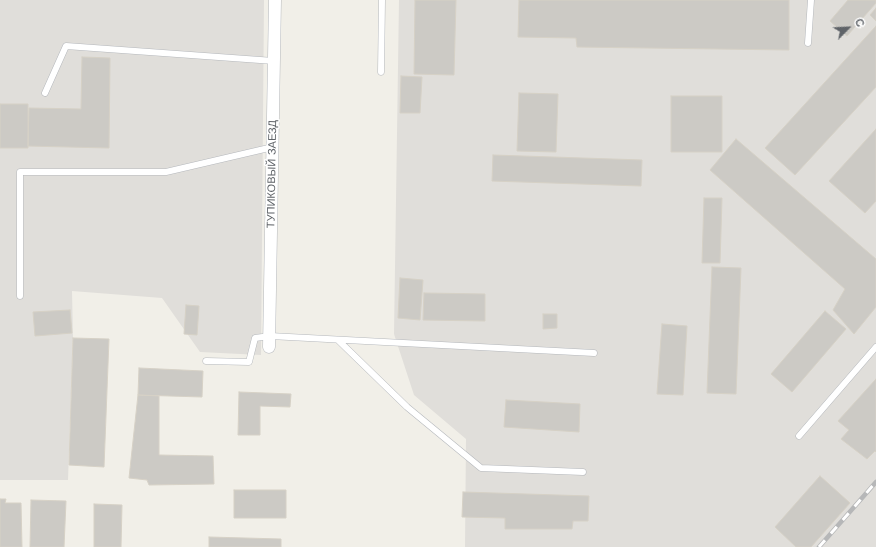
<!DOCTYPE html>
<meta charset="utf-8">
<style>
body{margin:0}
#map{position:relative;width:876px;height:547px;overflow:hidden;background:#f1efe8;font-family:"Work Sans",sans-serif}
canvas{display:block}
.north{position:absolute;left:828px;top:8px;width:40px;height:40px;-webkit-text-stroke:3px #fff;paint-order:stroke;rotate:66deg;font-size:11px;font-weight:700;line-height:16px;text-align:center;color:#5f6368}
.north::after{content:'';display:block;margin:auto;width:14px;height:18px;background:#5f6368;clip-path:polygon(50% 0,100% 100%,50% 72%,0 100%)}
</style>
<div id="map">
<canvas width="876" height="547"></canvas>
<div class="north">С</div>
</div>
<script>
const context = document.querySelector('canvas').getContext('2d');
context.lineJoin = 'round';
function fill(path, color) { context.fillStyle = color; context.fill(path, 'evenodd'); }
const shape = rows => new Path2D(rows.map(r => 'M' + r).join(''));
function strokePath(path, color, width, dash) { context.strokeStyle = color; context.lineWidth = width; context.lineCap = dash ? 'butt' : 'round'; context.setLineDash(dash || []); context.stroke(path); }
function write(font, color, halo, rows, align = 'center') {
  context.font = font + ' "Work Sans",sans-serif'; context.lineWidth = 3; context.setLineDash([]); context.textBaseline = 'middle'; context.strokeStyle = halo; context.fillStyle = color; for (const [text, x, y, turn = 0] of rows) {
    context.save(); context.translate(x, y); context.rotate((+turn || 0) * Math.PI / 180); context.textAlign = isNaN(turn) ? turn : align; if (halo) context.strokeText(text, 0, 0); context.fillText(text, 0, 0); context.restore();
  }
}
fill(shape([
 [0,0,264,0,261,355,200,352,162,298,72,291,73,338,68,480,0,480],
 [399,0,876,0,876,547,465,547,466,439,414,395,394,334]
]), '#e0deda');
const building = shape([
 [415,0,456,0,454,75,414,74,415,0],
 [519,0,789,0,789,50,577,47,576,38,518,37,519,0],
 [848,0,876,0,876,3,847,36,830,21,848,0],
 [876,8,876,21,870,15,876,8],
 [876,26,876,87,795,175,765,148,876,26],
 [82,57,110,58,109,148,28,146,29,108,81,109,82,57],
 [401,76,422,77,420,113,400,113,401,76],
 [519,93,558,94,556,152,517,151,519,93],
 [671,96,722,96,722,152,671,152,671,96],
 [0,104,28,104,28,148,0,148,0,104],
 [876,129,876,201,865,213,829,181,876,129],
 [736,139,876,259,876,307,854,334,833,310,845,289,710,170,736,139],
 [493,155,642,160,641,186,492,181,493,155],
 [704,198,722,198,720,263,702,263,704,198],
 [712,267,741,268,736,394,707,393,712,267],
 [400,278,423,280,420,320,398,318,400,278],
 [424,293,485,294,485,321,423,320,424,293],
 [186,305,199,306,197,335,184,334,186,305],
 [70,310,72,333,35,336,33,312,70,310],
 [825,311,846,329,792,392,771,374,825,311],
 [543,314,557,314,557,328,543,329,543,314],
 [662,324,687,326,683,395,657,394,662,324],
 [73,338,109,339,104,467,69,465,73,338],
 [139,368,203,371,202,397,138,395,139,368],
 [876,379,876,452,875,451,867,459,841,439,849,430,838,421,876,379],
 [239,392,291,394,290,407,260,406,260,435,238,435,239,392],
 [138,395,159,396,159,455,213,456,214,484,149,485,147,480,129,478,138,395],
 [506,400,580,404,579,432,504,427,506,400],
 [820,476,850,503,811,547,796,547,775,527,820,476],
 [234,490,286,490,286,518,234,518,234,490],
 [463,492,589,496,588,521,573,521,572,529,505,529,505,518,462,517,463,492],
 [0,499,6,499,5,503,21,503,22,547,0,547,0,499],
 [31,500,66,501,64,547,30,547,31,500],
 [94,504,122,505,121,547,94,547,94,504],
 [209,537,281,539,281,547,209,547,209,537]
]);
fill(building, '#cccac5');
strokePath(building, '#d6d1c6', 1);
const service = shape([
 [808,43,811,0],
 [381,72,382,0],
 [45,93,66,46,274,61],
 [20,296,20,172,166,172,273,147],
 [338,340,407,407,481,468,583,472],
 [206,361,249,362,255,338,270,336,594,353],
 [799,436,876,347]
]);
const minor = shape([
 [269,347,275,0]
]);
strokePath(service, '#b5b8bc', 7);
strokePath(minor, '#b5b8bc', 13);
strokePath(service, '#fff', 6);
strokePath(minor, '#fff', 12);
const rail = shape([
 [819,547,876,482]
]);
strokePath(rail, '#b6b7b8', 4.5);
strokePath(rail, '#fff', 3, [9]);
write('11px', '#5f6368', '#fff', [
 ["ТУПИКОВЫЙ ЗАЕЗД",272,174,-89]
]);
</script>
